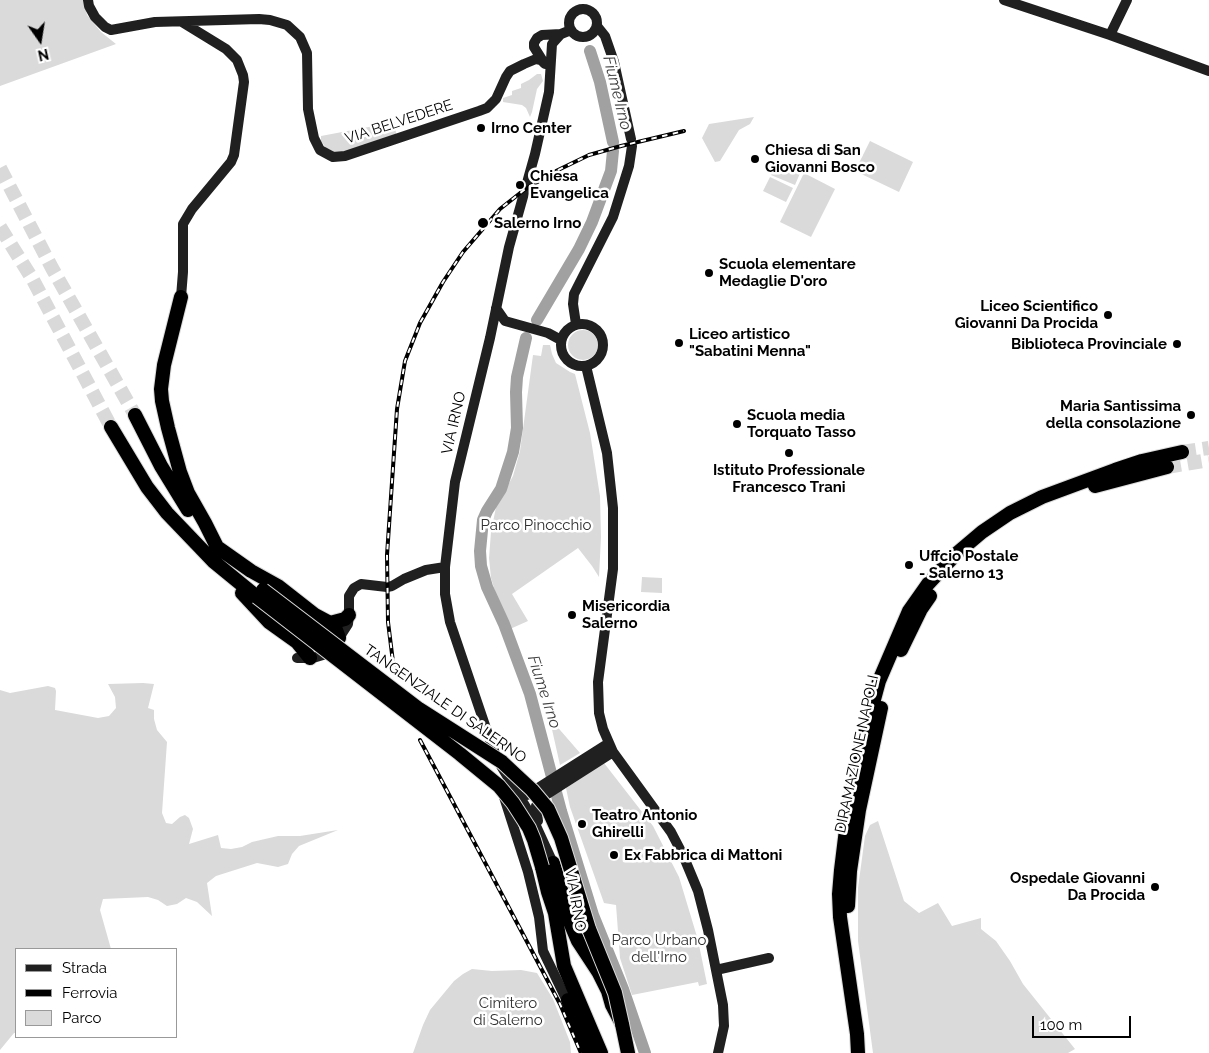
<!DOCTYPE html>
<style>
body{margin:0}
#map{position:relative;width:1209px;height:1053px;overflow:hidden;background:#fff;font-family:Raleway,sans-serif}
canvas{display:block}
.legend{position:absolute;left:15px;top:948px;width:162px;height:90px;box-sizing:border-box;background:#fff;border:1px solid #999;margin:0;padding:6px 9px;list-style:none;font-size:15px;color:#000}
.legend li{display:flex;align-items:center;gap:10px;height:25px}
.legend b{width:25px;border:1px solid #999}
.north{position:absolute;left:15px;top:15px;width:50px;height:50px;-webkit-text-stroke:4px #fff;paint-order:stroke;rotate:167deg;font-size:14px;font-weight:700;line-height:20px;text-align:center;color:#000}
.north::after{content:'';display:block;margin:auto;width:18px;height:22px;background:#000;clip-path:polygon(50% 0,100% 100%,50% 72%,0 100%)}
.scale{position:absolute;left:1032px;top:1016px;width:99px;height:22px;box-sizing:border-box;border:2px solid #000;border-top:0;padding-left:6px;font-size:15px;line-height:18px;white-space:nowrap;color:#000;-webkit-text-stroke:4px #fff;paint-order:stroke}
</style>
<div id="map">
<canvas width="1209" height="1053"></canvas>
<ul class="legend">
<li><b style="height:6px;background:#202020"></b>Strada</li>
<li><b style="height:6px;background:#000"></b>Ferrovia</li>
<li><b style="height:14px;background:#dadada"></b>Parco</li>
</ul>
<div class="north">N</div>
<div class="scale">100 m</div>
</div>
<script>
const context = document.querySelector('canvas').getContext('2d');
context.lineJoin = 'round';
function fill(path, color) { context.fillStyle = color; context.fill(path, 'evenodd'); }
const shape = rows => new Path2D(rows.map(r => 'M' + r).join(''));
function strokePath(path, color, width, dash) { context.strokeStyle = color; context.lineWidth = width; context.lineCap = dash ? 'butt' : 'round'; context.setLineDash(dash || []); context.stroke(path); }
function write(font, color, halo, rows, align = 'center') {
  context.font = font + ' Raleway,sans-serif'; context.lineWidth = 5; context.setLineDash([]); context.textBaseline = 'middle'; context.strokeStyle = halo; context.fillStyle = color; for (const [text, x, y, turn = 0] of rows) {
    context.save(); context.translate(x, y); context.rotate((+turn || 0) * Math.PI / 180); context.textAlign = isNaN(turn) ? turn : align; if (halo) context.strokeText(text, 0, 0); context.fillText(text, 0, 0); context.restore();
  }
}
fill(shape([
 [0,0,84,0,87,15,101,32,116,44,0,86],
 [537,74,541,74,543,81,537,89,532,112,530,117,526,108,522,105,503,102,503,98,512,95,512,91,521,88,521,84,529,80],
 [754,117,750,124,739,130,720,161,715,162,702,138,709,124],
 [395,122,396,134,342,153,334,152,326,148,321,141,321,136],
 [870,141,913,162,899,192,855,171],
 [778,160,801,171,795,185,771,175],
 [804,173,835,189,811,237,780,222],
 [770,177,793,188,786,202,763,191],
 '568 345a15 15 0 1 1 30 0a15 15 0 1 1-30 0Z',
 [543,345,550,345,552,354,556,363,570,372,575,374,590,433,600,496,601,537,599,577,592,566,578,548,512,594,528,621,510,629,502,614,491,578,489,558,491,532,496,507,513,476,520,451,533,355,541,356],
 [642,577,662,578,662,593,641,592],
 [143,683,154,684,148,708,154,710,154,719,157,730,167,742,162,813,166,823,172,824,180,817,185,815,189,818,193,829,189,844,218,835,221,848,231,849,242,847,252,842,278,836,300,836,338,830,299,846,292,854,288,864,278,867,257,863,216,876,207,883,212,916,197,902,186,898,177,904,167,906,158,900,148,897,103,899,100,910,111,949,16,949,16,1033,14,1033,0,1050,0,690,10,693,48,686,55,688,56,691,55,710,98,718,109,716,116,708,115,697,108,684],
 [554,723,580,753,560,765,551,725],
 [604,763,653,826,679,877,698,940,707,984,699,986,698,982,632,995,620,958,616,905,604,903,570,807,566,788],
 [878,821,904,901,919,913,938,903,952,926,981,918,981,929,996,941,1010,961,1023,984,1075,1049,1068,1053,873,1053,858,941,858,888,865,836,870,825],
 [472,969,492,971,521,970,537,973,553,999,570,1042,571,1053,413,1053,423,1025,430,1010,454,981,463,974]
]), '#dadada');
strokePath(shape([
 [590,51,600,82,613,142],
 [537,320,579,249,592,222,611,171,613,151],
 [526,338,517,377,516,392,517,428,513,452,501,489,487,511,483,520,480,551,481,566,487,587,504,624,530,694,561,811,593,915,623,989,645,1053]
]), '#a1a1a1', 12);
strokePath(shape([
 [0,168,52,268,135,415],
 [0,227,33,280,111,427],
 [1182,452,1209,448],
 [1167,467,1209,460]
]), '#d9d9d9', 14, [14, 7]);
const highway = shape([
 [181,297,164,365,161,389,162,401,168,428,180,472,188,493,205,523,217,547,251,571,278,586,315,615,330,623,336,630,339,638],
 [135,415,161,466,188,510],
 [111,427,147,487,167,513,213,561,257,597],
 [1095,486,1167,467],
 [242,593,269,622,297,642,310,658],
 [330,623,345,619,349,615],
 [901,650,921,609,930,596],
 [553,863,572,927,578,941,599,973,608,991,612,1005,622,1024,628,1053],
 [542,867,548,892,555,913,564,966,601,1053],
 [848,906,850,871,859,810,881,708],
 [568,1000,578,1029,589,1053],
 [858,1053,857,1034,840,917,839,894,841,870,848,813,858,759,879,681,909,611,928,584,956,554,982,532,1010,513,1042,497,1115,470,1142,461,1182,452]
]);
strokePath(highway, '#dbdbdb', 16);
strokePath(shape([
 [88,0,89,6,95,17,105,27,111,30,155,22,259,19,270,20,287,25,300,37,307,53,308,109,314,138,320,150,333,157,345,156,479,111,487,108,496,99,506,77,510,71,524,64,536,59,541,60,545,64],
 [1004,0,1110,35,1209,71],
 '569 23a14 14 0 1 1 28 0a14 14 0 1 1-28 0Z',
 [597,26,605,36,614,62,631,139],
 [1110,35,1127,0],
 [544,63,534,47,534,43,537,38,542,35,561,34,571,30],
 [181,297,183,272,183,224,192,209,231,162,234,155,244,82,243,75,237,60,226,49,182,22],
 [496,308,505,321,548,333,561,340],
 '561 345a21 21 0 1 1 42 0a21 21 0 1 1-42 0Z',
 [576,324,573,304,574,294,613,217,629,166,632,146],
 [586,366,607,453,613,508,613,569,598,682,599,713,603,729,613,752,671,832,683,855,698,891,708,930,723,1005,724,1026,718,1053],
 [297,658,313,658,323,655,339,638,348,624,349,615,349,596,354,588,361,584,387,587,392,586,404,579,426,570,445,567],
 [503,794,528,872,539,917,543,951,569,1005],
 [527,795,609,743],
 [538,821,536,806,541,798,613,752],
 [554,870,553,863,532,817,498,761,490,740,450,622,445,594,445,567,455,482,490,338,509,247,535,154,549,92,552,44,561,34],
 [716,970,769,958]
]), '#202020', 10);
strokePath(highway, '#000', 14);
const rail = shape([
 [394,670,388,622,387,555,397,409,405,361,420,323,443,282,463,252,500,209,524,190,554,172,589,155,621,146,684,131],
 [420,740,560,1004,581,1053]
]);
strokePath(rail, '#000', 4);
strokePath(rail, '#fff', 2, [5.5]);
const highwayBridge = shape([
 [263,590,419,709,502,762,532,790,548,809,561,838,589,929,615,993,622,1024],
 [257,597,460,754,499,786,513,803,529,828,534,840,542,867]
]);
strokePath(highwayBridge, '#dbdbdb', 16, []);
strokePath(highwayBridge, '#000', 14);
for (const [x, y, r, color] of [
 [481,128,5,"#000"],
 [755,159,5,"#000"],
 [520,185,5,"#000"],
 [483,223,6,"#000"],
 [709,273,5,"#000"],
 [1108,315,5,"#000"],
 [679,343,5,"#000"],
 [1177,344,5,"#000"],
 [1191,415,5,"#000"],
 [737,424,5,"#000"],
 [789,453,5,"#000"],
 [909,565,5,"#000"],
 [572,615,5,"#000"],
 [582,824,5,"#000"],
 [614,855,5,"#000"],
 [1155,887,5,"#000"]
]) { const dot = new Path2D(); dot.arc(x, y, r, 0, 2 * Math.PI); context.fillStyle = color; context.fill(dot); strokePath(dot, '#fff', 2); }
write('15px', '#000', '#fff', [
 ["VIA BELVEDERE",399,122,-18],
 ["VIA IRNO",454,423,-77],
 ["TANGENZIALE DI SALERNO",445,704,35],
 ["DIRAMAZIONE NAPOLI",857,754,-78],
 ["VIA IRNO",575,900,80]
]);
write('bold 15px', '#000', '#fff', [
 ["Irno Center",491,128],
 ["Chiesa di San",765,150],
 ["Giovanni Bosco",765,167],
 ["Chiesa",530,176],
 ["Evangelica",530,193],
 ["Salerno Irno",494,223],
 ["Scuola elementare",719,264],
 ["Medaglie D'oro",719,281],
 ["Liceo Scientifico",1098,306,"right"],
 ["Giovanni Da Procida",1098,323,"right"],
 ["Liceo artistico",689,334],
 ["\"Sabatini Menna\"",689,351],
 ["Biblioteca Provinciale",1167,344,"right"],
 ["Maria Santissima",1181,406,"right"],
 ["della consolazione",1181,423,"right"],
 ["Scuola media",747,415],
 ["Torquato Tasso",747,432],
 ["Istituto Professionale",789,470,"center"],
 ["Francesco Trani",789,487,"center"],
 ["Uffcio Postale",919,556],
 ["- Salerno 13",919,573],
 ["Misericordia",582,606],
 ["Salerno",582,623],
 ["Teatro Antonio",592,815],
 ["Ghirelli",592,832],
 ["Ex Fabbrica di Mattoni",624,855],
 ["Ospedale Giovanni",1145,878,"right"],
 ["Da Procida",1145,895,"right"]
], 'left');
write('15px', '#313131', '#fff', [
 ["Parco Pinocchio",536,525],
 ["Parco Urbano",659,940],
 ["dell'Irno",659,957],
 ["Cimitero",508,1003],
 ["di Salerno",508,1020]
]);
write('italic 16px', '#424242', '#fff', [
 ["Fiume Irno",617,93,76],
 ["Fiume Irno",544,692,72]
]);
</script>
